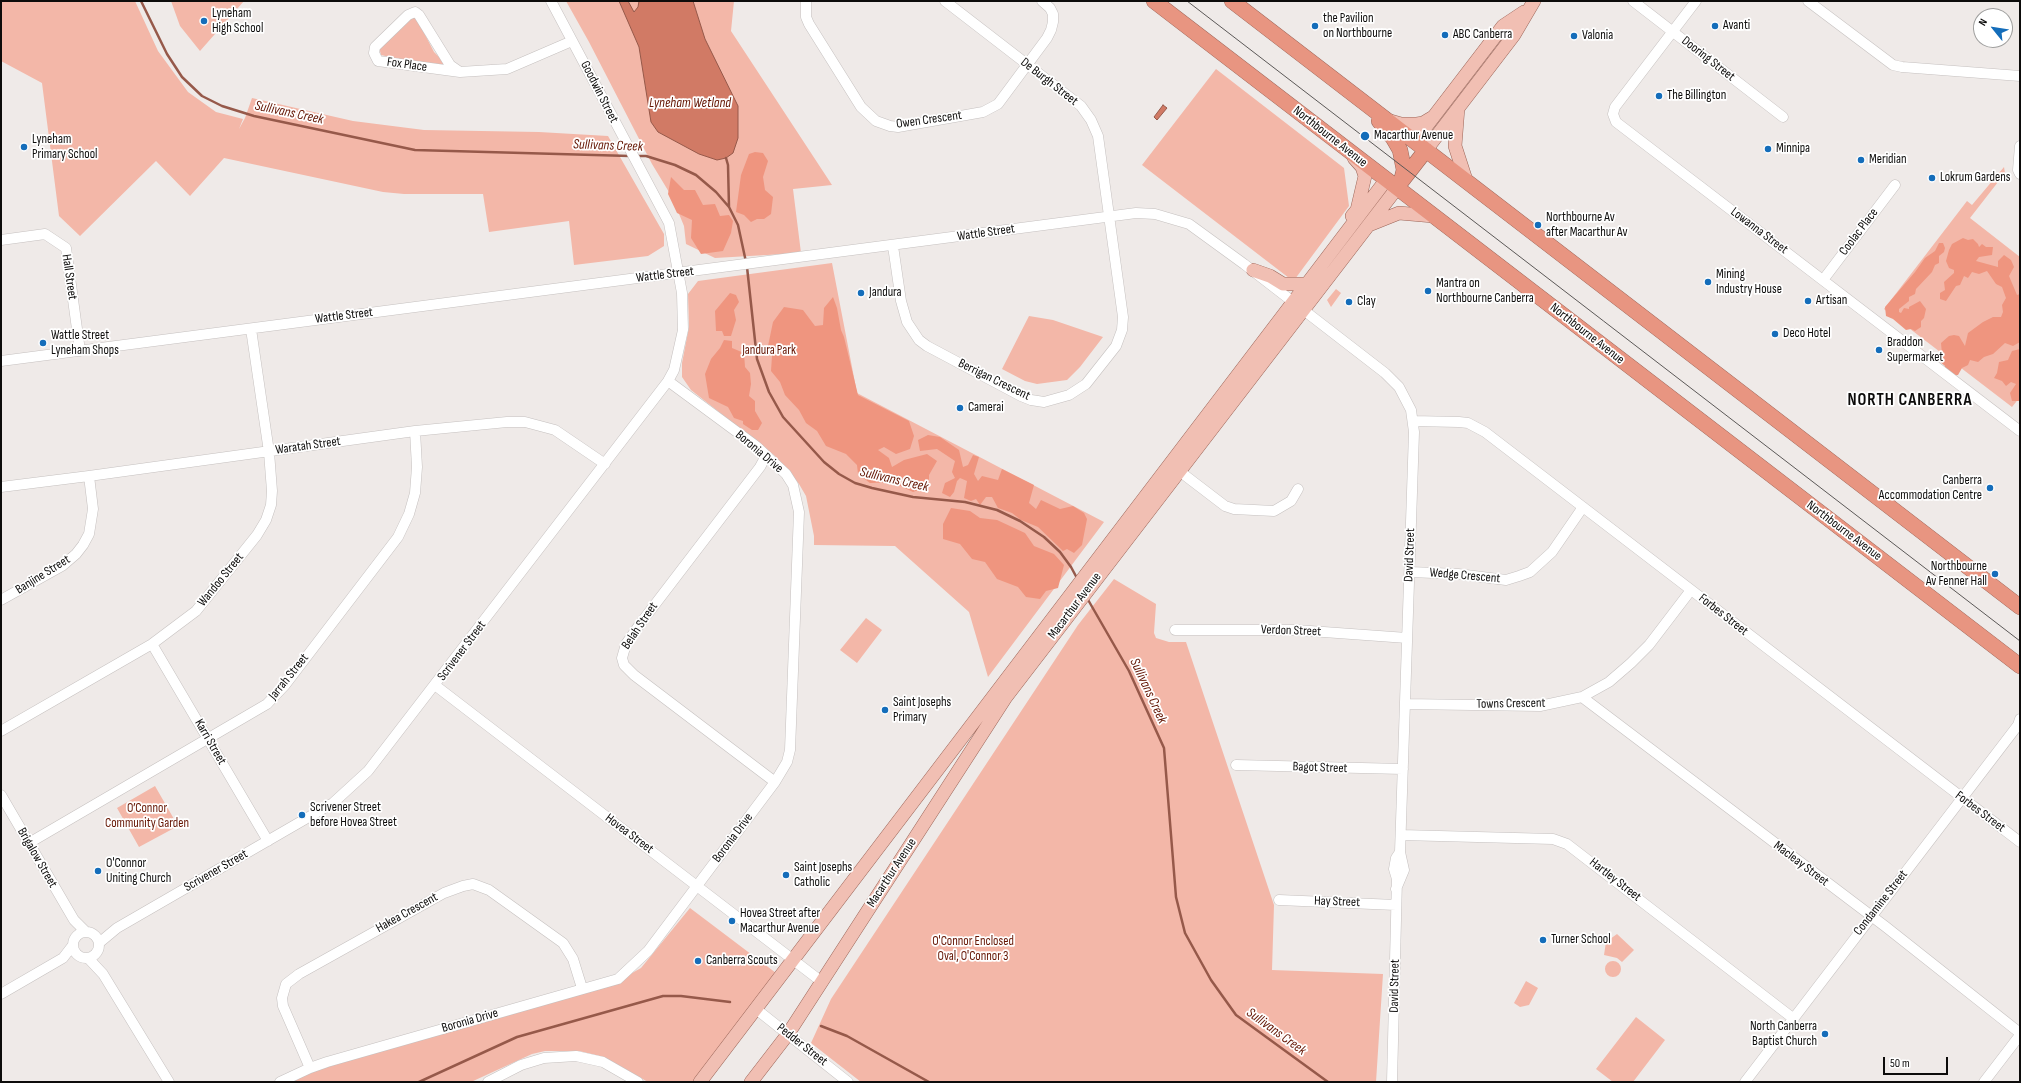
<!DOCTYPE html>
<meta charset="utf-8">
<style>
body{margin:0}
#map{position:relative;width:2021px;height:1083px;overflow:hidden;background:#efeae8;font-family:"Sofia Sans Condensed",sans-serif}
canvas{display:block}
.frame{position:absolute;inset:0;border:2px solid #0d0c0b;pointer-events:none}
.north{position:absolute;left:1973px;top:8px;width:40px;height:40px;box-sizing:border-box;background:#fff;border:1px solid #9e9e9d;border-radius:50%;rotate:300deg;font-size:11px;font-weight:700;line-height:16px;text-align:center;color:#0d0c0b}
.north::after{content:'';display:block;margin:auto;width:14px;height:18px;background:#146dba;clip-path:polygon(50% 0,100% 100%,50% 72%,0 100%)}
.scale{position:absolute;left:1883px;top:1057px;width:65px;height:18px;box-sizing:border-box;border:2px solid #0d0c0b;border-top:0;padding-left:5px;font-size:12px;line-height:14px;white-space:nowrap;color:#0d0c0b;-webkit-text-stroke:3px #fff;paint-order:stroke}
</style>
<div id="map">
<canvas width="2021" height="1083"></canvas>
<div class="frame"></div>
<div class="north">N</div>
<div class="scale">50 m</div>
</div>
<script>
const context = document.querySelector('canvas').getContext('2d');
context.lineJoin = 'round';
function fill(path, color) { context.fillStyle = color; context.fill(path, 'evenodd'); }
const shape = rows => new Path2D(rows.map(r => 'M' + r).join(''));
function strokePath(path, color, width, dash) { context.strokeStyle = color; context.lineWidth = width; context.lineCap = dash ? 'butt' : 'round'; context.setLineDash(dash || []); context.stroke(path); }
function write(font, color, halo, rows, align = 'center') {
  context.font = font + ' "Sofia Sans Condensed",sans-serif'; context.lineWidth = 3.5; context.setLineDash([]); context.textBaseline = 'middle'; context.strokeStyle = halo; context.fillStyle = color; for (const [text, x, y, turn = 0] of rows) {
    context.save(); context.translate(x, y); context.rotate((+turn || 0) * Math.PI / 180); context.textAlign = isNaN(turn) ? turn : align; if (halo) context.strokeText(text, 0, 0); context.fillText(text, 0, 0); context.restore();
  }
}
fill(shape([
 [1,1,135,1,158,51,188,92,216,112,243,119,239,129,245,118,252,98,353,121,424,130,539,132,608,136,664,234,664,246,648,256,574,265,569,221,489,232,483,194,404,194,383,192,224,158,190,196,156,161,80,236,59,216,42,83,1,61],
 [171,1,244,1,200,51,180,26],
 [566,1,734,1,731,31,832,185,793,189,801,253,715,258,686,244,684,226,672,197,652,164,589,42],
 [413,16,417,19,434,52,450,68,435,67,381,55,379,47],
 [1216,69,1344,168,1349,206,1295,279,1289,278,1142,165],
 [2004,167,2005,173,1970,218,2020,257,2020,397,2012,407,1884,309,1967,201,1972,205],
 [832,263,857,393,1104,522,988,677,969,612,895,546,814,545,814,536,806,496,799,484,775,456,691,390,682,377,682,363,689,327,688,294,698,281],
 [1336,289,1341,293,1331,307,1327,300],
 [1029,316,1053,320,1103,337,1080,367,1067,380,1037,384,1025,381,1002,369],
 [1114,579,1156,604,1154,633,1156,638,1169,642,1186,642,1274,905,1272,970,1383,974,1376,1082,861,1082,811,1043,831,999,1078,625],
 [866,618,882,630,857,663,840,650],
 [155,786,178,826,139,847,117,808],
 [690,908,776,973,694,1082,648,1082,604,1057,579,1051,545,1051,532,1054,471,1082,284,1082,292,1077,618,981,641,968],
 [1617,934,1634,950,1622,962,1617,958,1604,955,1606,942],
 '1605 969a8 8 0 1 1 16 0a8 8 0 1 1-16 0Z',
 [1526,981,1538,988,1529,1005,1520,1007,1514,1003],
 [1636,1017,1665,1040,1633,1082,1613,1082,1596,1069]
]), '#f3b7a8');
fill(shape([
 [755,152,763,153,768,161,763,177,765,190,773,197,771,214,764,219,757,219,751,222,744,215,736,212,741,175,749,154],
 [671,177,684,190,695,190,703,205,715,204,720,216,729,215,733,221,731,233,723,251,701,254,691,238,692,220,677,213,668,194],
 [1963,238,1968,240,1973,239,1978,244,1979,247,1982,244,1986,247,1993,247,1992,255,1979,257,1976,261,1998,267,1998,261,2004,255,2011,260,2014,267,2009,276,2017,295,2020,294,2020,342,2013,346,2005,343,1993,354,1984,357,1978,362,1970,360,1968,365,1962,368,1958,375,1951,376,1945,370,1945,366,1939,361,1942,354,1941,343,1949,336,1954,335,1959,336,1965,346,1968,333,1983,322,1993,317,2001,317,2003,312,2002,305,2006,298,2002,287,1996,284,1987,271,1979,274,1972,272,1968,278,1964,276,1960,285,1956,286,1946,301,1940,299,1940,293,1945,290,1944,282,1954,273,1954,270,1949,268,1946,261,1949,250,1952,244],
 [1939,243,1943,243,1945,248,1944,252,1939,256,1939,263,1935,265,1932,272,1916,289,1915,294,1909,297,1909,301,1899,309,1899,312,1901,313,1904,308,1909,309,1909,307,1920,301,1926,309,1924,318,1921,321,1921,327,1915,331,1911,329,1906,330,1893,319,1886,316,1885,307,1915,272,1925,258,1935,251],
 [730,293,736,295,739,302,734,310,736,320,731,336,724,336,722,331,716,331,715,311],
 [833,297,837,308,841,330,844,337,858,395,909,421,914,436,910,449,896,454,884,447,878,450,889,458,892,467,904,460,927,454,937,461,929,475,929,486,913,492,892,482,870,483,858,474,857,465,846,454,826,446,817,431,806,423,799,410,785,395,780,382,771,371,772,356,768,346,773,322,784,307,803,310,815,326,823,325,824,308],
 [724,340,732,341,732,348,744,353,745,367,750,373,751,384,749,396,755,401,755,411,762,423,758,430,752,430,743,424,743,421,734,418,728,407,709,398,705,374,711,359,720,348],
 [2020,349,2020,399,2019,401,2012,401,2010,393,2016,384,2011,382,2006,386,2002,381,1994,378,1997,373,1999,362,2008,360,2012,351],
 [928,435,940,437,959,450,963,467,968,465,973,455,979,457,974,474,978,481,982,476,998,480,1002,469,1034,485,1029,503,1036,509,1041,500,1060,509,1073,506,1084,513,1087,519,1082,545,1074,553,1067,549,1063,551,1038,527,1021,520,1012,513,998,508,992,497,986,497,980,505,976,499,971,501,964,498,967,481,960,478,957,481,954,492,950,497,942,493,945,483,955,478,952,472,955,461,937,449,920,451,918,440],
 [951,508,970,511,980,518,997,520,1025,533,1034,546,1054,554,1064,565,1058,588,1046,591,1040,599,1026,597,1018,587,997,579,985,562,972,559,960,544,943,539,943,524]
]), '#ef957f');
const water = shape([
 [619,1,628,1,634,12,638,7,639,1,693,1,705,39,738,106,738,138,733,153,726,158,717,160,699,154,658,132,651,122,639,47,619,1],
 [1163,105,1167,108,1157,120,1154,117,1163,105]
]);
fill(water, '#d17a65');
strokePath(water, '#96594a', 1);
strokePath(shape([
 [141,1,167,54,182,77,202,96,222,106,254,116,415,150,630,156],
 [637,156,646,156,675,165,696,175,716,192,729,207,738,225,746,262],
 [726,158,728,165,729,207],
 [747,267,757,359,769,392,783,417,824,462,839,474,855,483,872,488,913,497,965,502,997,510,1020,521,1044,537,1060,552,1071,567,1078,580],
 [1087,598,1129,671,1164,748,1176,897,1185,933,1211,980,1236,1015,1328,1082],
 [821,1026,847,1036,929,1082],
 [419,1082,517,1037,663,996,681,996,730,1002]
]), '#96594a', 2.5);
const minor = shape([
 [806,1,806,17,809,24,861,107,876,121,890,126,898,127,983,112,998,104,1047,38,1051,30,1053,22,1053,14,1050,8,1042,1],
 [1633,1,1783,117],
 [1696,1,1615,107,1613,114,1616,122,2020,431],
 [1808,1,1893,65,1902,67,2020,76],
 [460,72,450,65,419,15,415,12,408,15,375,47,374,53,378,61,460,72,507,69,572,41],
 [2020,146,2018,170,2020,174],
 [1,240,45,234,66,248,80,351],
 [893,246,901,301,907,322,919,340,927,346,1021,396,1031,400,1044,402,1069,395,1086,384,1116,346,1122,330,1123,317,1098,136,1091,120,1081,106,945,1],
 [1823,280,1895,185],
 [1,361,1136,213,1155,214,1189,224,1244,264,1385,373,1399,387,1411,410,1414,432,1400,852,1404,870,1396,889],
 [1413,421,1459,422,1468,423,1485,432,2020,842],
 [766,456,760,467,640,624,626,644,622,658,624,665,634,675,775,782],
 [1174,467,1225,506,1234,509,1274,511,1291,501,1298,489],
 [1,487,89,476,415,431,507,422,525,422,555,430,605,464],
 [1410,572,1458,574,1506,580,1519,576,1530,572,1552,552,1583,507],
 [1,600,62,566,76,554,83,545,89,534,93,509,89,476],
 [1175,630,1296,630,1407,638],
 [152,644,268,841],
 [436,686,822,982],
 [1582,697,1886,927,2020,1033],
 [1405,704,1540,706,1582,697,1609,682,1631,663,1649,645,1691,590],
 [1,731,152,644,196,611,257,535,266,520,271,505,272,491,269,452,251,329],
 [1236,765,1403,769],
 [1,795,74,920,86,932],
 [1401,835,1553,839,1567,844,1794,1019],
 [29,843,267,704,285,685,398,537,409,514,415,493,417,467,415,431],
 [1279,900,1396,905],
 '73 945a13 13 0 1 1 26 0a13 13 0 1 1-26 0Z',
 [99,943,117,928,333,803,368,771,668,381,674,370,683,330,682,293,669,223,551,1],
 [88,958,103,974,169,1082],
 [1,994,63,958,73,945],
 [756,1009,848,1082],
 [310,1068,283,1006,282,998,286,984,299,974,444,893,463,886,473,884,489,890,563,943,573,959,582,988],
 [280,1082,310,1068,327,1062,618,979,648,951,775,782,787,762,790,750,799,512,793,485,786,474,756,446,668,381],
 [488,1082,521,1065,544,1058,576,1056,603,1062,638,1082],
 [1392,1082,1397,879,1394,869,1396,858,1400,852],
 [1745,1082,2018,725,2020,719],
 [1984,1082,2020,1035]
]);
const major = shape([
 [1458,108,1455,146,1466,180],
 [1387,120,1401,124,1417,124,1423,123,1433,117],
 [1415,141,1503,26,1524,12],
 [1426,150,1514,35,1534,1],
 [1352,216,1357,210,1365,176,1362,167,1354,158],
 [1369,225,1399,213,1433,216],
 [1253,270,1270,276,1283,284,1306,284],
 [700,1082,1386,180],
 [751,1082,788,1034,1006,697,1397,188]
]);
const highway = shape([
 [1154,1,2020,666],
 [1232,1,2020,607],
 [1379,121,1393,138,1400,150,1404,170,1401,182],
 [1401,182,1426,150]
]);
strokePath(minor, '#c5c0bf', 11);
strokePath(major, '#9b6558', 14);
strokePath(highway, '#9b6558', 16);
strokePath(minor, '#fff', 10);
strokePath(major, '#f1bfb3', 13);
strokePath(highway, '#e89581', 15);
strokePath(shape([
 [1187,1,2020,641]
]), '#5b5857', 1);
for (const [x, y, r, color] of [
 [204,21,4,"#146dba"],
 [1315,26,4,"#146dba"],
 [1715,26,4,"#146dba"],
 [1445,35,4,"#146dba"],
 [1574,36,4,"#146dba"],
 [1659,96,4,"#146dba"],
 [1365,136,5,"#146dba"],
 [24,147,4,"#146dba"],
 [1768,149,4,"#146dba"],
 [1861,160,4,"#146dba"],
 [1932,178,4,"#146dba"],
 [1538,225,4,"#146dba"],
 [1708,282,4,"#146dba"],
 [1428,291,4,"#146dba"],
 [861,293,4,"#146dba"],
 [1808,301,4,"#146dba"],
 [1349,302,4,"#146dba"],
 [1775,334,4,"#146dba"],
 [43,343,4,"#146dba"],
 [1879,350,4,"#146dba"],
 [960,408,4,"#146dba"],
 [1990,488,4,"#146dba"],
 [1995,574,4,"#146dba"],
 [885,710,4,"#146dba"],
 [302,815,4,"#146dba"],
 [98,871,4,"#146dba"],
 [786,875,4,"#146dba"],
 [732,921,4,"#146dba"],
 [1543,940,4,"#146dba"],
 [698,961,4,"#146dba"],
 [1825,1034,4,"#146dba"]
]) { const dot = new Path2D(); dot.arc(x, y, r, 0, 2 * Math.PI); context.fillStyle = color; context.fill(dot); strokePath(dot, '#fff', 1.5); }
write('13px', '#0d0c0b', '#fff', [
 ["Lyneham",212,14],
 ["High School",212,29],
 ["the Pavilion",1323,19],
 ["on Northbourne",1323,34],
 ["Avanti",1723,26],
 ["ABC Canberra",1453,35],
 ["Valonia",1582,36],
 ["The Billington",1667,96],
 ["Macarthur Avenue",1374,136],
 ["Lyneham",32,140],
 ["Primary School",32,155],
 ["Minnipa",1776,149],
 ["Meridian",1869,160],
 ["Lokrum Gardens",1940,178],
 ["Northbourne Av",1546,218],
 ["after Macarthur Av",1546,233],
 ["Mining",1716,275],
 ["Industry House",1716,290],
 ["Mantra on",1436,284],
 ["Northbourne Canberra",1436,299],
 ["Jandura",869,293],
 ["Artisan",1816,301],
 ["Clay",1357,302],
 ["Deco Hotel",1783,334],
 ["Wattle Street",51,336],
 ["Lyneham Shops",51,351],
 ["Braddon",1887,343],
 ["Supermarket",1887,358],
 ["Camerai",968,408],
 ["Canberra",1982,481,"right"],
 ["Accommodation Centre",1982,496,"right"],
 ["Northbourne",1987,567,"right"],
 ["Av Fenner Hall",1987,582,"right"],
 ["Saint Josephs",893,703],
 ["Primary",893,718],
 ["Scrivener Street",310,808],
 ["before Hovea Street",310,823],
 ["O'Connor",106,864],
 ["Uniting Church",106,879],
 ["Saint Josephs",794,868],
 ["Catholic",794,883],
 ["Hovea Street after",740,914],
 ["Macarthur Avenue",740,929],
 ["Turner School",1551,940],
 ["Canberra Scouts",706,961],
 ["North Canberra",1817,1027,"right"],
 ["Baptist Church",1817,1042,"right"]
], 'left');
write('13px', '#0d0c0b', '#fff', [
 ["Dooring Street",1708,59,38],
 ["Fox Place",407,65,8],
 ["De Burgh Street",1049,82,38],
 ["Goodwin Street",599,92,63],
 ["Owen Crescent",929,120,-8],
 ["Northbourne Avenue",1330,137,38],
 ["Lowanna Street",1759,231,37],
 ["Coolac Place",1859,232,-53],
 ["Wattle Street",986,233,-8],
 ["Wattle Street",665,275,-7],
 ["Hall Street",69,277,82],
 ["Wattle Street",344,316,-7],
 ["Northbourne Avenue",1587,334,38],
 ["Berrigan Crescent",994,380,26],
 ["Waratah Street",308,446,-8],
 ["Boronia Drive",759,452,40],
 ["Northbourne Avenue",1844,531,37],
 ["David Street",1410,555,-88],
 ["Banjine Street",43,575,-32],
 ["Wedge Crescent",1465,576,5],
 ["Wandoo Street",221,580,-51],
 ["Macarthur Avenue",1075,606,-53],
 ["Forbes Street",1723,615,38],
 ["Belah Street",640,626,-56],
 ["Verdon Street",1291,631,2],
 ["Scrivener Street",462,651,-53],
 ["Jarrah Street",289,677,-51],
 ["Towns Crescent",1511,704,-1],
 ["Karri Street",210,742,60],
 ["Bagot Street",1320,768,2],
 ["Forbes Street",1980,812,37],
 ["Hovea Street",629,834,37],
 ["Boronia Drive",733,838,-53],
 ["Brigalow Street",37,858,60],
 ["Macleay Street",1801,864,37],
 ["Scrivener Street",216,871,-30],
 ["Macarthur Avenue",892,873,-57],
 ["Hartley Street",1615,880,38],
 ["Hay Street",1337,902,2],
 ["Condamine Street",1881,903,-52],
 ["Hakea Crescent",407,913,-29],
 ["David Street",1395,986,-89],
 ["Boronia Drive",470,1021,-16],
 ["Pedder Street",802,1045,38]
]);
write('13px', '#651503', '#fff', [
 ["Jandura Park",769,351],
 ["O’Connor",147,809],
 ["Community Garden",147,824],
 ["O'Connor Enclosed",973,942],
 ["Oval, O'Connor 3",973,957]
]);
write('italic 14px', '#631402', '#fff', [
 ["Lyneham Wetland",690,103],
 ["Sullivans Creek",289,113,12],
 ["Sullivans Creek",608,146,2],
 ["Sullivans Creek",894,480,13],
 ["Sullivans Creek",1148,691,65],
 ["Sullivans Creek",1276,1032,36]
]);
context.letterSpacing = '1px';
write('bold 17px', '#0d0c0b', '#fff', [
 ["NORTH CANBERRA",1910,401]
]);
context.letterSpacing = '0px';
</script>
